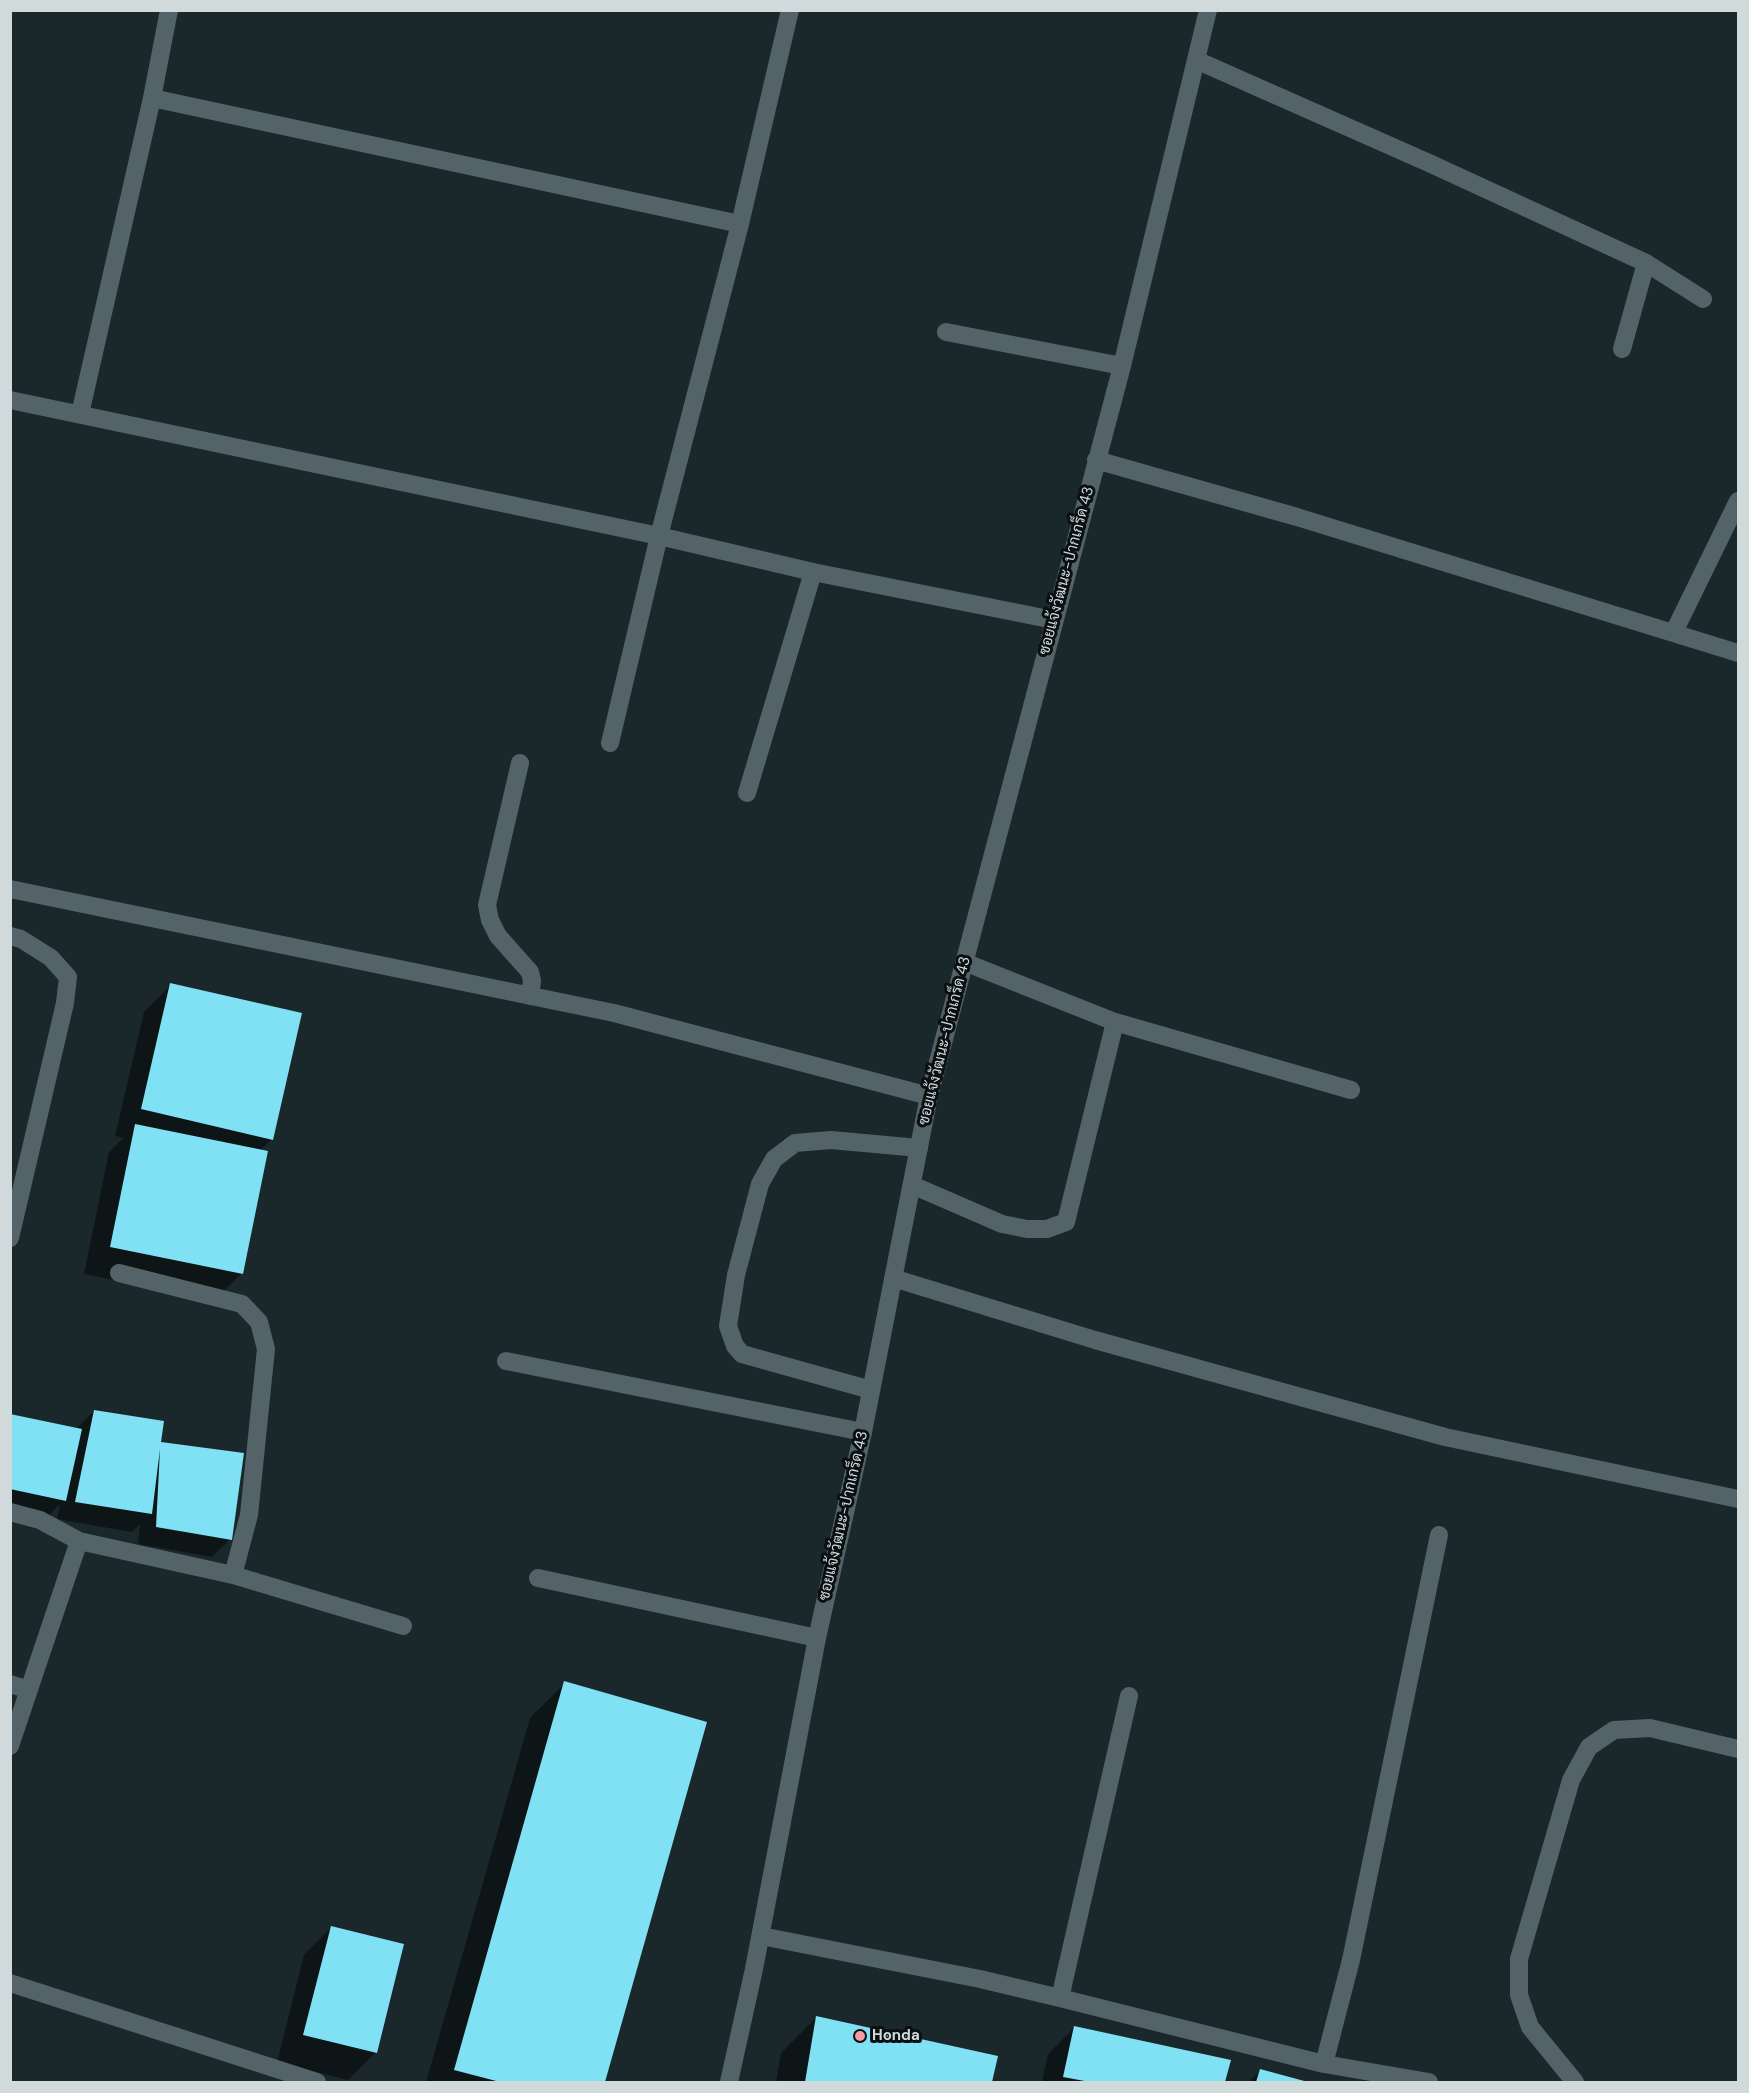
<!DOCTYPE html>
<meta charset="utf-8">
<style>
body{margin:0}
#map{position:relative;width:1749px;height:2093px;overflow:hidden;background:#1a282b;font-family:"DM Sans",sans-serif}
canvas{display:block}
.frame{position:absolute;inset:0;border:12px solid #d1dadb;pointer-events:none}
</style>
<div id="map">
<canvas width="1749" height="2093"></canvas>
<div class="frame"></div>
</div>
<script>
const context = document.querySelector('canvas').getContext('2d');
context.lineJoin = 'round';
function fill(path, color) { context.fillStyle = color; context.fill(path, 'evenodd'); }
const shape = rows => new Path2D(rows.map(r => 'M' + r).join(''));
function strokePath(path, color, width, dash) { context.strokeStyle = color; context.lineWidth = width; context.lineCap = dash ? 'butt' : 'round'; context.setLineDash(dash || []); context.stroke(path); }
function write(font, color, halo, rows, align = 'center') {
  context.font = font + ' "DM Sans",Sarabun,sans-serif'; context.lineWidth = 6; context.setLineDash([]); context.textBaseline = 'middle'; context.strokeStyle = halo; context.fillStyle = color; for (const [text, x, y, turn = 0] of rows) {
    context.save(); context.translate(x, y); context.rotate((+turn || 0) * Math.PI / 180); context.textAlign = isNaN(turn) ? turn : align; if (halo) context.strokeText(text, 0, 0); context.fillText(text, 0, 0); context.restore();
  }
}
fill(shape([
 [171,985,272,1139,260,1150,242,1273,215,1300,84,1274,109,1152,123,1138,115,1136,144,1012],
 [94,1411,159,1444,230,1539,212,1557,138,1544,140,1524,132,1532,57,1519,60,1504,47,1518,10,1511,10,1416,76,1429],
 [565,1683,705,1723,604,2082,426,2082,530,1718],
 [331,1928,403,1945,375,2053,348,2080,277,2062,304,1955],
 [817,2017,996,2057,991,2082,776,2082,781,2053],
 [1075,2027,1229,2061,1224,2082,1042,2082,1048,2054],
 [1261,2070,1305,2082,1249,2082]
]), '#0007');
fill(shape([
 [170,983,302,1013,273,1140,141,1109],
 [135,1124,268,1151,243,1274,110,1247],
 [94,1410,164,1421,161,1442,244,1453,232,1540,156,1527,160,1449,152,1514,75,1502],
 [10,1414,82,1429,66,1501,10,1489],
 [564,1681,707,1722,605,2082,500,2082,454,2070],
 [331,1926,404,1944,377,2053,303,2035],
 [816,2016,998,2056,992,2082,805,2082],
 [1074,2026,1231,2060,1225,2082,1090,2082,1063,2077],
 [1260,2069,1308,2082,1256,2082]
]), '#7fe1f3');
strokePath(shape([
 [1674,632,1738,501],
 [747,793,813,572],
 [10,936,21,939,51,958,68,977,65,1003,10,1238],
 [1115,1022,1351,1090],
 [912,1185,1002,1224,1027,1229,1047,1229,1066,1222,1115,1022,964,962],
 [506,1361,863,1432],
 [871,1390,742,1354,735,1346,728,1326,736,1275,760,1184,774,1159,795,1143,831,1140,919,1148],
 [10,1512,40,1520,79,1541,10,1746],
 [79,1541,233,1575,249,1515,266,1349,259,1322,242,1304,119,1273],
 [233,1575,403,1626],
 [538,1578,817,1638],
 [10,1684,29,1690],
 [10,1983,317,2082],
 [1575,2082,1530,2027,1519,1995,1519,1959,1571,1780,1589,1747,1614,1730,1650,1728,1738,1749]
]), '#546367', 18);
strokePath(shape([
 [1196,60,1429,163,1646,263,1703,299],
 [152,98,740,224],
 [946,332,1122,366],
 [1622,349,1646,263],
 [10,400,659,536,813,572,1054,620],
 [80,414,152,98,169,10],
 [1096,460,1297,517,1738,653],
 [610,743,659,536,740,224,790,10],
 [520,763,487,905,490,920,498,936,530,972,532,981,530,996],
 [10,889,614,1013,929,1096],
 [893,1278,1095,1340,1445,1437,1738,1499],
 [761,1936,980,1979,1060,1998,1129,1696],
 [1060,1998,1324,2064,1429,2082],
 [1324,2064,1351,1960,1439,1535],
 [729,2082,754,1969,817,1638,863,1432,929,1096,1122,366,1208,10]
]), '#546367', 18);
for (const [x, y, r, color] of [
 [860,2036,6,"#f59b9c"]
]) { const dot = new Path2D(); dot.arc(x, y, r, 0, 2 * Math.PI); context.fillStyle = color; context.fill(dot); strokePath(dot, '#0a1011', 2); }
write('15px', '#d1dadb', '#0a1011', [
 ["ซอยแจ้งวัฒนะ-ปากเกร็ด 43",1067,571,-75],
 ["ซอยแจ้งวัฒนะ-ปากเกร็ด 43",945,1041,-76],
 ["ซอยแจ้งวัฒนะ-ปากเกร็ด 43",844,1516,-77]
]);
write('bold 15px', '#d1dadb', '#0a1011', [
 ["Honda",872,2036]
], 'left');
</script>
